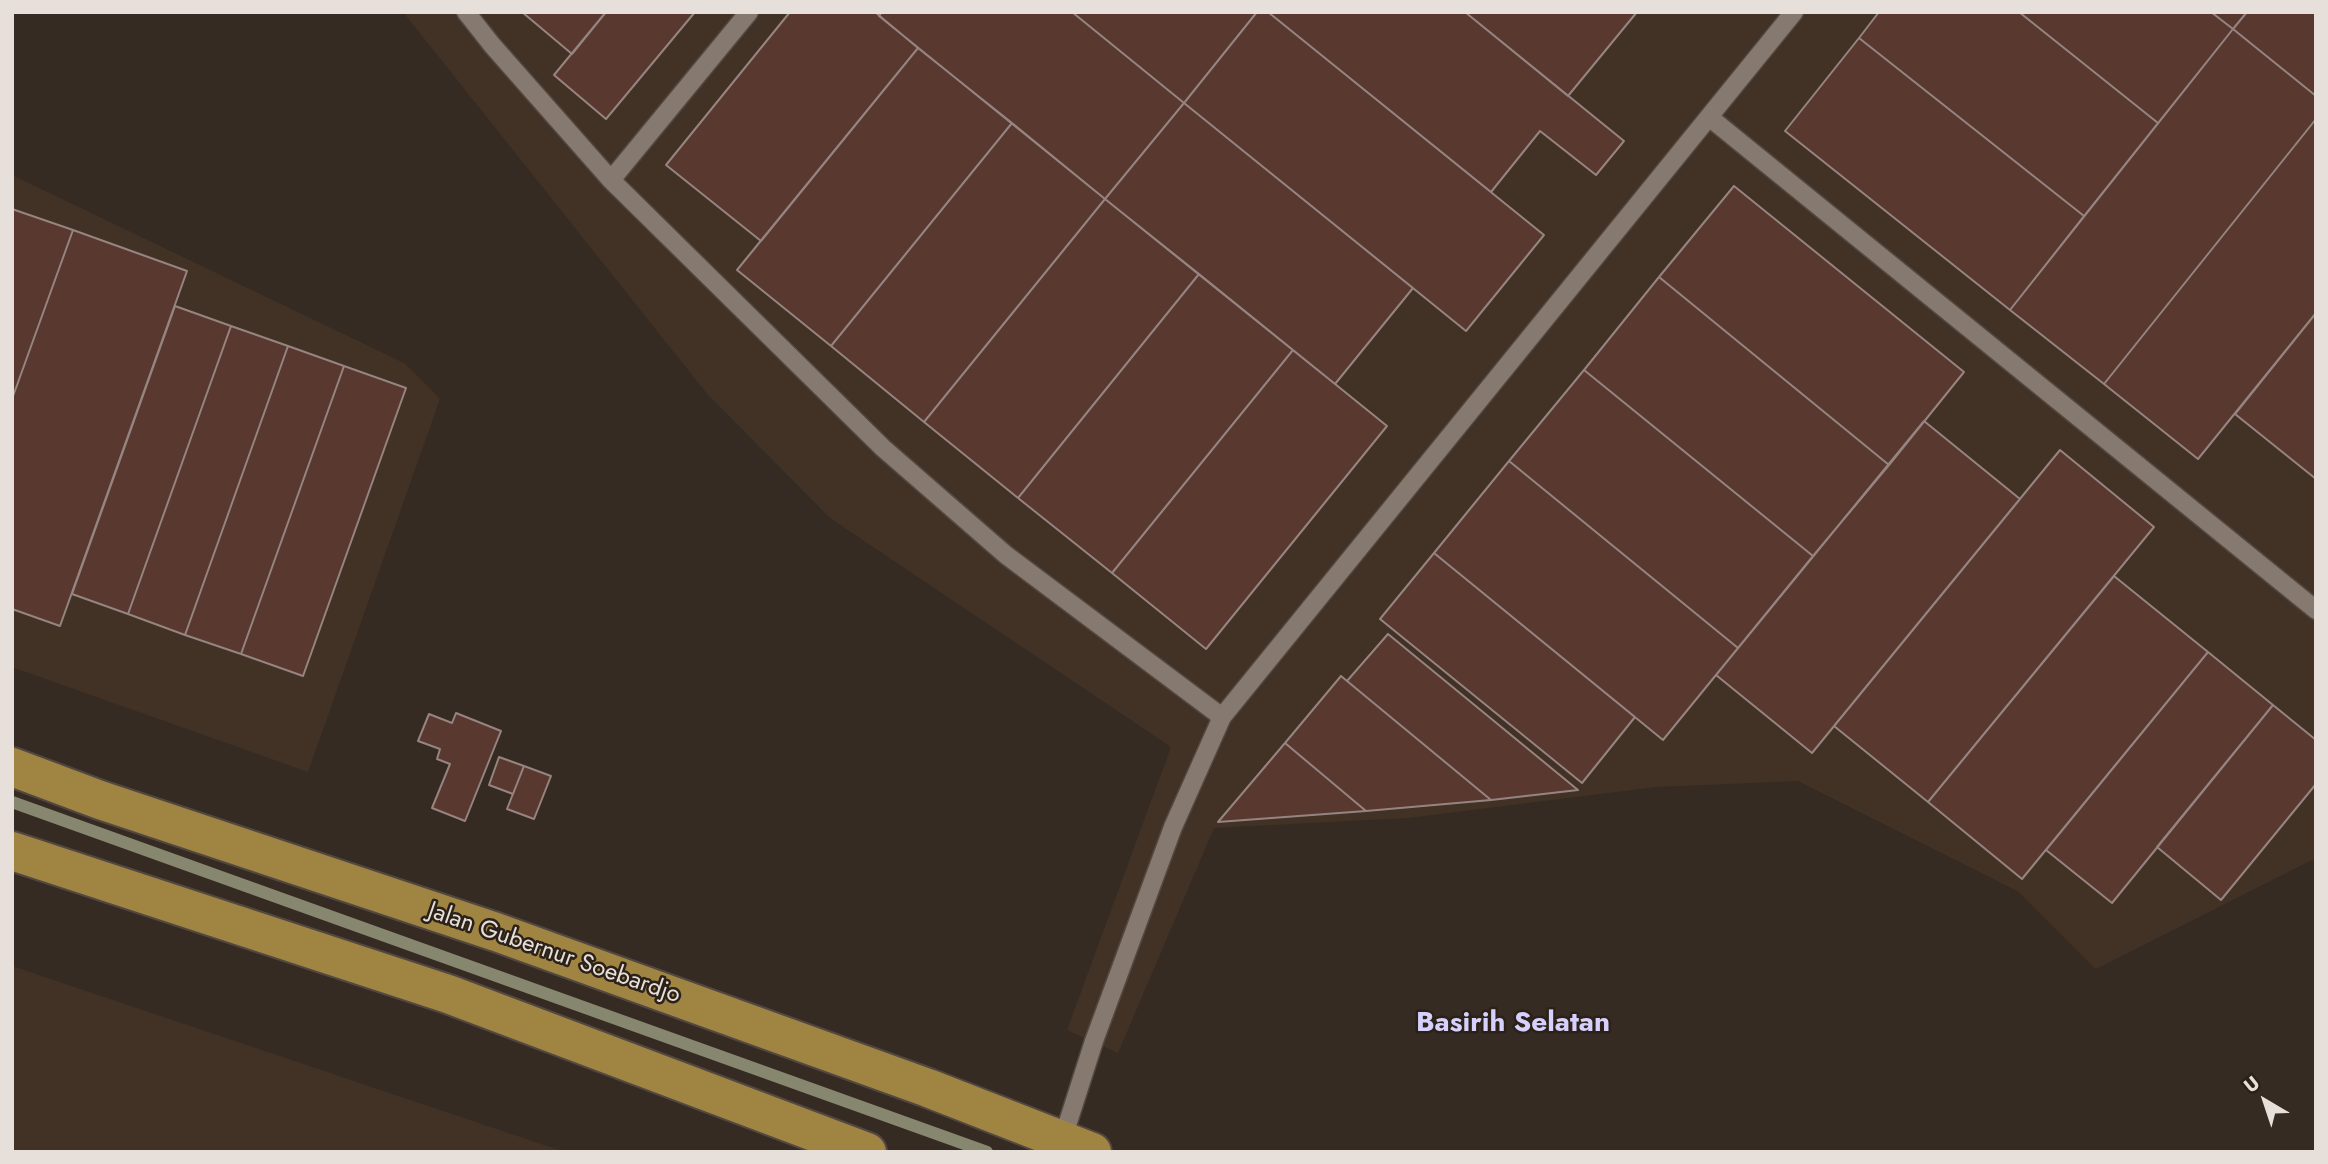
<!DOCTYPE html>
<style>
body{margin:0}
#map{position:relative;width:2328px;height:1164px;overflow:hidden;background:#352b22;font-family:Jost,sans-serif}
canvas{display:block}
.frame{position:absolute;inset:0;border:14px solid #e7e0da;pointer-events:none}
.north{position:absolute;left:2230px;top:1066px;width:70px;height:70px;-webkit-text-stroke:5px #2b2119;paint-order:stroke;rotate:321deg;font-size:19px;font-weight:700;line-height:28px;text-align:center;color:#e7e0da}
.north::after{content:'';display:block;margin:auto;width:24px;height:32px;background:#e7e0da;clip-path:polygon(50% 0,100% 100%,50% 72%,0 100%)}
</style>
<div id="map">
<canvas width="2328" height="1164"></canvas>
<div class="frame"></div>
<div class="north">U</div>
</div>
<script>
const context = document.querySelector('canvas').getContext('2d');
context.lineJoin = 'round';
function fill(path, color) { context.fillStyle = color; context.fill(path, 'evenodd'); }
const shape = rows => new Path2D(rows.map(r => 'M' + r).join(''));
function strokePath(path, color, width, dash) { context.strokeStyle = color; context.lineWidth = width; context.lineCap = dash ? 'butt' : 'round'; context.setLineDash(dash || []); context.stroke(path); }
function write(font, color, halo, rows, align = 'center') {
  context.font = font + ' Jost,sans-serif'; context.lineWidth = 5; context.setLineDash([]); context.textBaseline = 'middle'; context.strokeStyle = halo; context.fillStyle = color; for (const [text, x, y, turn = 0] of rows) {
    context.save(); context.translate(x, y); context.rotate((+turn || 0) * Math.PI / 180); context.textAlign = isNaN(turn) ? turn : align; if (halo) context.strokeText(text, 0, 0); context.fillText(text, 0, 0); context.restore();
  }
}
fill(shape([
 [403,12,2316,12,2316,858,2096,969,2019,892,1798,781,1656,787,1408,818,1214,828,1118,1053,1067,1030,1171,747,830,518,708,395],
 [12,175,404,363,440,399,308,772,12,667],
 [12,966,565,1152,12,1152]
]), '#413225');
strokePath(shape([
 [12,802,987,1152]
]), '#87876f', 12);
const building = shape([
 [522,12,606,12,572,54,522,12],
 [606,12,695,12,606,119,554,75,606,12],
 [790,12,875,12,918,48,761,241,666,165,790,12],
 [882,12,1072,12,1184,103,1105,199,879,16,882,12],
 [1072,12,1257,12,1184,103,1072,12],
 [1257,12,1268,12,1544,235,1466,331,1184,103,1257,12],
 [1268,12,1465,12,1624,141,1596,175,1540,131,1491,192,1268,12],
 [1465,12,1637,12,1568,96,1465,12],
 [1879,12,2019,12,2158,123,2084,216,1859,38,1879,12],
 [2019,12,2211,12,2233,29,2158,123,2019,12],
 [2211,12,2247,12,2233,29,2211,12],
 [2247,12,2316,12,2316,96,2233,29,2247,12],
 [2233,29,2316,96,2316,119,2104,384,2010,310,2233,29],
 [1859,38,2084,216,2010,310,1785,131,1859,38],
 [918,48,1012,123,831,346,737,270,918,48],
 [1184,103,1413,288,1335,384,1105,199,1184,103],
 [2316,119,2316,313,2198,459,2104,384,2316,119],
 [1012,123,1105,199,924,422,831,346,1012,123],
 [1734,186,1964,372,1889,465,1659,277,1734,186],
 [1105,199,1199,274,1018,498,924,422,1105,199],
 [12,209,73,230,12,399,12,209],
 [73,230,187,271,60,626,12,609,12,399,73,230],
 [1199,274,1293,350,1112,573,1018,498,1199,274],
 [1659,277,1889,465,1813,556,1584,370,1659,277],
 [175,306,231,326,128,614,72,594,175,306],
 [2316,313,2316,479,2235,414,2316,313],
 [231,326,288,346,185,635,128,614,231,326],
 [288,346,344,366,241,654,185,635,288,346],
 [1293,350,1387,426,1206,649,1112,573,1293,350],
 [344,366,406,388,303,676,241,654,344,366],
 [1584,370,1813,556,1738,648,1509,461,1584,370],
 [1924,421,2020,499,1812,753,1716,675,1924,421],
 [2060,450,2154,527,1928,802,1834,726,2060,450],
 [1509,461,1738,648,1663,740,1434,553,1509,461],
 [1434,553,1635,717,1582,783,1380,619,1434,553],
 [2114,576,2208,652,2022,879,1928,802,2114,576],
 [1388,634,1578,790,1491,800,1347,681,1388,634],
 [2208,652,2273,705,2112,903,2046,850,2208,652],
 [1341,676,1347,681,1491,800,1366,811,1285,743,1341,676],
 [2273,705,2316,740,2316,784,2221,900,2157,847,2273,705],
 [456,713,501,731,465,821,432,808,450,764,437,759,440,749,418,741,429,714,452,723,456,713],
 [1285,743,1366,811,1218,822,1285,743],
 [499,757,524,766,513,794,489,785,499,757],
 [524,766,551,776,534,819,507,809,524,766]
]);
fill(building, '#593830');
strokePath(building, '#958480', 2);
const lane = shape([
 [466,12,492,45,611,180,883,448,1006,555,1222,717],
 [1709,117,2316,610],
 [611,180,749,12],
 [1062,1141,1094,1041,1173,827,1222,717,1794,12]
]);
const highway = shape([
 [12,767,100,800,496,932,928,1088,1092,1152],
 [12,851,448,994,867,1152]
]);
strokePath(lane, '#524841', 21);
strokePath(highway, '#524841', 42);
strokePath(lane, '#86796f', 18);
strokePath(highway, '#a08542', 38);
write('24px', '#e7e0da', '#2b2119', [
 ["Jalan Gubernur Soebardjo",554,954,19]
]);
write('bold 28px', '#d6d1fc', '#2b2119', [
 ["Basirih Selatan",1513,1024]
]);
</script>
